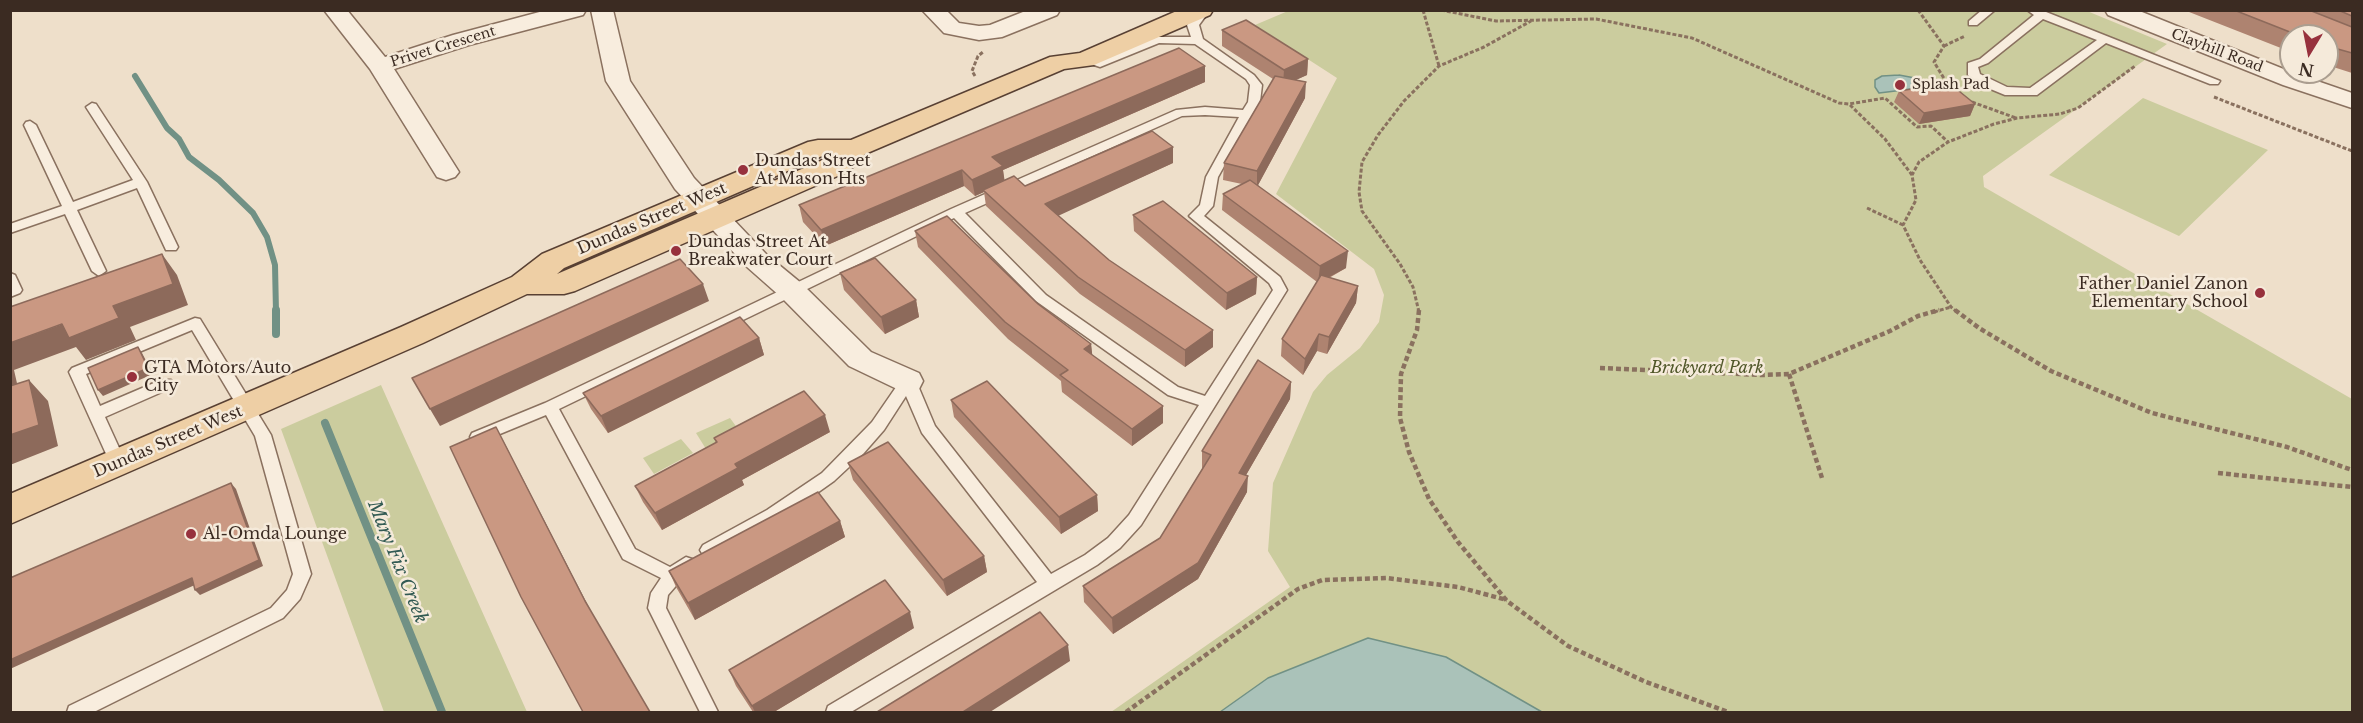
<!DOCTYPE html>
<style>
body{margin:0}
#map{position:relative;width:2363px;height:723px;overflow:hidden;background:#eedfca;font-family:"Libre Baskerville",serif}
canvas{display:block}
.frame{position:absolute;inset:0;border:12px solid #3b2b22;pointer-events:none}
.north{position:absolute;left:2279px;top:24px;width:60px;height:60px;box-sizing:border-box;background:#f5eada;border:2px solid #ab9e90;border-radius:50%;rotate:190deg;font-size:16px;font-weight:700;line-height:24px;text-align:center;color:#3b2b22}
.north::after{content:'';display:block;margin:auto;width:21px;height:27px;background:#97313d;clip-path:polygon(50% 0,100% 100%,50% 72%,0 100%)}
</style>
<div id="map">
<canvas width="2363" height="723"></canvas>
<div class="frame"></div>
<div class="north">N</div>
</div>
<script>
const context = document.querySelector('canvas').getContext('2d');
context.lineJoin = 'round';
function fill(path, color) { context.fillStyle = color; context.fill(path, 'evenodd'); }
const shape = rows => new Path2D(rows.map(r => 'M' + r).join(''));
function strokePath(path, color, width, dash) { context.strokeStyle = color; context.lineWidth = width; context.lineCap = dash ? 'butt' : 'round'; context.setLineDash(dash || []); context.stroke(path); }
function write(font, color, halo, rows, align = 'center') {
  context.font = font + ' "Libre Baskerville",serif'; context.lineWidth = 5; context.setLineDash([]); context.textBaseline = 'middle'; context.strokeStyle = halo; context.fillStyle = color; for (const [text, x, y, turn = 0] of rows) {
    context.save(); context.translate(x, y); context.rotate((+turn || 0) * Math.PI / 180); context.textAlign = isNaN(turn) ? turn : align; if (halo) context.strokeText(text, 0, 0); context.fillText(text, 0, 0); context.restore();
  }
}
fill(shape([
 [1288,11,2087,11,2167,44,1983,176,1984,187,2352,399,2352,712,1111,712,1290,587,1268,551,1273,483,1313,392,1327,375,1360,348,1379,322,1384,295,1374,269,1276,194,1337,78,1255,25],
 [2143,98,2268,150,2179,236,2049,175],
 [381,385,527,712,384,712,281,429],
 [730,418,741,433,706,449,696,433],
 [681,439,693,453,654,474,643,458]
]), '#cbcc9e');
const water = shape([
 [1899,75,1915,78,1928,87,1879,93,1875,87,1875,80,1882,76,1899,75],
 [1368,638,1446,657,1542,712,1220,712,1268,678,1368,638]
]);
fill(water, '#aac2b9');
strokePath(water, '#719185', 1.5);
strokePath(shape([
 [135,76,167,128,179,139,189,157,219,180,253,213,267,237,275,265,276,312]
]), '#719185', 6);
strokePath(shape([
 [276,310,276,334],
 [325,423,442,712]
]), '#719185', 8);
const service = shape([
 [1199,10,1210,10,1199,25,1203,39,1254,75,1262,85,1260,102,1218,177,1213,206,1204,216,1280,277,1287,290,1141,525,1120,548,1097,565,851,712,826,712,828,706,1037,582,922,433,906,396,884,430,863,454,834,481,779,520,715,555,709,557,703,555,700,550,703,545,767,510,822,473,872,422,903,377,908,376,913,377,916,381,935,426,1051,574,1085,555,1108,538,1129,515,1199,405,1168,395,1036,301,954,218,559,409,635,549,670,567,686,557,692,559,695,564,668,595,666,608,718,712,700,712,648,608,651,593,661,578,623,559,546,415,478,443,472,441,470,437,472,433,545,403,951,209,1176,110,1205,107,1243,110,1248,102,1250,85,1246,79,1195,44,1159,43,1100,67,1079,60,1085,57,1099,60,1157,37,1191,37,1187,25,1199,10],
 [1205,115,1239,117,1206,177,1200,205,1189,216,1269,283,1273,290,1205,396,1178,387,1046,295,965,213,1182,116,1205,115],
 [1982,10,1995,10,1977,25,1969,25,1969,21,1982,10],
 [2027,10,2041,10,2220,81,2218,84,2210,84,2106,43,2037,95,2005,95,1976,83,1968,75,1968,63,1980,59,2034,15,2027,10],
 [2043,19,2097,40,2030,88,2007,87,1980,74,1978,67,1988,63,2043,19],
 [92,103,96,104,147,182,178,247,176,250,166,250,137,188,77,210,106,271,99,276,92,271,65,214,10,233,10,224,62,206,24,125,26,122,30,121,36,125,73,202,133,180,86,107,92,103],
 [10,273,15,275,22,290,20,293,10,297,10,273],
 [195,318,200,319,271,435,311,574,300,599,283,618,94,712,67,712,69,706,271,608,287,590,293,574,255,436,192,330,86,374,100,406,161,380,171,380,174,384,171,388,105,417,126,463,124,467,118,469,112,467,69,372,72,368,195,318]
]);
const minor = shape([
 [324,10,347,10,385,57,453,35,547,10,586,10,583,15,469,45,394,69,459,172,455,177,446,180,437,177,370,69,324,10],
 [591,10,613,10,630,81,694,178,767,255,801,283,871,352,919,373,923,381,919,389,908,392,897,389,849,366,781,297,747,267,675,189,606,81,591,10],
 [922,10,946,10,959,23,979,26,990,25,1028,10,1060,10,1057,15,1002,37,979,40,944,33,922,10],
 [2105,10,2137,10,2291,72,2352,93,2352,108,2283,85,2108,15,2105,10]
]);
const primary = shape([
 [1179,10,1213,10,1210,15,1094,65,1064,69,865,154,849,171,575,291,564,294,527,294,423,343,10,524,10,494,401,327,512,277,542,254,808,142,818,140,851,140,1050,57,1080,53,1179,10],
 [822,156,832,156,557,274,564,268,822,156]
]);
strokePath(service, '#8a715f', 3);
strokePath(minor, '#8a715f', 3);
strokePath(primary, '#584033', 3);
strokePath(shape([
 [1423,10,1439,66],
 [1441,10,1496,21,1596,19,1692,38,1839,103,1849,104,1885,98,1917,127,1931,126,1948,142],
 [1918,10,1944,46,1934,62,1948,85],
 [1944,46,1965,36],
 [975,76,972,71,978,56,983,52],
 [2214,97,2352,151],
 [1972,102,2016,118],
 [1850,105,1885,139,1912,175],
 [1867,208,1903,225],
 [1419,312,1413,287,1400,264,1362,211,1359,192,1362,162,1378,135,1404,101,1439,66,1484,47,1531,21],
 [1934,312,1951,307],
 [1957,312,1951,307,1920,260,1903,225,1916,200,1912,175,1919,162,1948,142,1994,124,2017,118,2060,114,2078,108,2135,66]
]), '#8a715f', 3, [4, 2]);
strokePath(shape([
 [1419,310,1417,330,1401,374,1400,418,1409,452,1429,499,1458,542,1507,601,1568,646,1646,682,1728,712],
 [1955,310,1979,328,2051,371,2152,413,2287,447,2352,470],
 [1600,368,1762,375,1789,374,1890,331,1918,316,1939,310],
 [1789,374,1822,478],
 [2218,473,2352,487],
 [1126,712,1298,589,1322,580,1386,578,1458,587,1507,600]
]), '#8a715f', 4.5, [5, 3]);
fill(service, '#f8edde');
fill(minor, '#f8edde');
fill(primary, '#eecfa5');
fill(shape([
 [2184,10,2352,10,2352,73,2327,65,2327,36,2291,36,2291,52],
 [1222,30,1308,59,1307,75,1295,80,1305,98,1258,185,1346,268,1329,278,1358,286,1356,303,1327,354,1317,351,1303,375,1281,356,1282,339,1317,282,1222,210,1223,194,1242,184,1223,180,1224,163,1273,79,1222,46],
 [1205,66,1205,82,1003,170,1004,180,1025,186,1173,163,1058,215,1109,260,1213,347,1185,367,1080,294,986,206,984,192,975,196,964,186,825,246,803,222,799,205],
 [1899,91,1975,104,1970,116,1919,124,1894,102],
 [1133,215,1257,277,1256,294,1226,310,1134,231],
 [915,231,1038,304,1091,344,1092,355,1163,406,1163,423,1132,446,1062,392,1061,381,1008,339,918,247],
 [840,273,916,300,919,317,885,334,844,290],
 [759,338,764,355,608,433,591,409,583,393],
 [1291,382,1290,399,1246,475,1247,492,1198,579,1113,634,1084,602,1083,586,1160,538,1202,469,1202,451],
 [951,400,1097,495,1098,511,1061,534,954,417],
 [830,432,742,480,744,485,662,530,643,502,635,486,716,443,714,438],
 [848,463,984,556,987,572,947,596,853,480],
 [840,521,845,537,695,620,676,587,669,571],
 [914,628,774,712,753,712,736,686,729,670]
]), '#ae8370');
fill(shape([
 [1308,59,1307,75,1283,86,1284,70],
 [1205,66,1205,82,1003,170,1005,183,983,190,984,192,975,196,972,180,992,157],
 [1306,82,1305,98,1257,187,1257,171],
 [1975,104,1970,116,1919,124,1924,113],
 [1173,147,1173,163,1047,221,1045,204],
 [962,170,964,186,825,246,821,230],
 [1348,251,1346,268,1318,283,1320,266],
 [162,254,177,275,188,305,130,327,136,340,86,360,76,347,14,370,23,410,10,397,10,343,113,306],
 [1257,277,1256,294,1226,310,1227,293],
 [703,284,709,301,440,426,430,409],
 [1358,286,1356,303,1327,354,1329,337],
 [916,300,919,317,885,334,881,317],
 [1213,330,1213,347,1185,367,1185,350],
 [1319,334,1317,351,1303,375,1305,359],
 [759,338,764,355,608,433,601,416],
 [1091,344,1093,361,1084,349],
 [138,347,142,353,153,374,103,396,98,390],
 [29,380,48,401,58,446,10,465,10,435],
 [1291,382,1290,399,1238,489,1239,473],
 [1163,406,1163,423,1132,446,1132,429],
 [825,415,830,432,742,480,744,485,662,530,655,513,735,464],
 [496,427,505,444,594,617,585,601],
 [1248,476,1247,492,1198,579,1113,634,1112,618],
 [231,483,236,489,263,566,200,595,195,590],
 [1097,495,1098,511,1061,534,1059,517],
 [840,521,845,537,695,620,688,603],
 [984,556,987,572,947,596,943,580],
 [192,578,197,584,10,669,10,660],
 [910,612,914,628,774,712,755,712,752,706],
 [1068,645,1070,661,990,712,963,712]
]), '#8d6a5b');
const building = shape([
 [2234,10,2309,10,2352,27,2352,53,2327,46,2327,36,2300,36,2234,10],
 [2338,10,2352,10,2352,16,2338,10],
 [1246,20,1308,59,1284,70,1222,30,1246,20],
 [1179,48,1205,66,992,157,1003,166,972,180,962,170,821,230,799,205,1179,48],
 [1275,76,1306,82,1257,171,1224,163,1275,76],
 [1949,83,1975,104,1924,113,1899,91,1949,83],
 [1152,131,1173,147,1045,204,1109,260,1213,330,1185,350,1078,277,983,190,1014,176,1025,186,1152,131],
 [1250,180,1348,251,1320,266,1223,194,1250,180],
 [1163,201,1257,277,1227,293,1133,215,1163,201],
 [947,216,1038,304,1091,344,1084,349,1163,406,1132,429,1060,375,1068,370,1005,322,915,231,947,216],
 [162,254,173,284,113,306,119,318,69,338,62,324,10,343,10,307,162,254],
 [875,258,916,300,881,317,840,273,875,258],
 [680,259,703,284,430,409,412,378,680,259],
 [1321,275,1358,286,1329,337,1319,334,1305,359,1282,339,1321,275],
 [740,317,759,338,601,416,583,393,740,317],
 [138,347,148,368,98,390,88,368,138,347],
 [1258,360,1291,382,1239,473,1248,476,1198,563,1112,618,1083,586,1160,538,1211,455,1202,451,1258,360],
 [29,380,39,425,10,435,10,386,29,380],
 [987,381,1097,495,1059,517,951,400,987,381],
 [804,391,825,415,735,464,738,468,655,513,635,486,717,442,714,438,804,391],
 [496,427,585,601,650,712,583,712,521,597,450,447,496,427],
 [888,442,984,556,943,580,848,463,888,442],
 [231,483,259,560,195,590,192,578,10,660,10,578,231,483],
 [818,492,840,521,688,603,669,571,818,492],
 [885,580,910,612,752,706,729,670,885,580],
 [1040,612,1068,645,963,712,877,712,1040,612]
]);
fill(building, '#ca9882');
strokePath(building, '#8d6a5b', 1.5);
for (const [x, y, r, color] of [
 [1900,85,6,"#97313d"],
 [743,170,6,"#97313d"],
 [676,251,6,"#97313d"],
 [2260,293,6,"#97313d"],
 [132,377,6,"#97313d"],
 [191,534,6,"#97313d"]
]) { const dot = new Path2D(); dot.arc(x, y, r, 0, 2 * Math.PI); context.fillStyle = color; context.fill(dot); strokePath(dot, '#f5eada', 2); }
write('14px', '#3b2b22', '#f5eada', [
 ["Privet Crescent",443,47,-17],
 ["Clayhill Road",2217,51,21]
]);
write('14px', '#3b2b22', '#f5eada', [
 ["Splash Pad",1912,85]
], 'left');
write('16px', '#3b2b22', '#f5eada', [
 ["Dundas Street",755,161],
 ["At Mason Hts",755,179],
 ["Dundas Street At",688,242],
 ["Breakwater Court",688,260],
 ["Father Daniel Zanon",2248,284,"right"],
 ["Elementary School",2248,302,"right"],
 ["GTA Motors/Auto",144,368],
 ["City",144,386],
 ["Al-Omda Lounge",203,534]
], 'left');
write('16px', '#3b2b22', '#f5eada', [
 ["Dundas Street West",652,219,-23],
 ["Dundas Street West",168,442,-23]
]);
write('italic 16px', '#505729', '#f5eada', [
 ["Brickyard Park",1707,368]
]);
write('italic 18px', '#325a53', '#f5eada', [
 ["Mary Fix Creek",397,562,68]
]);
</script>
